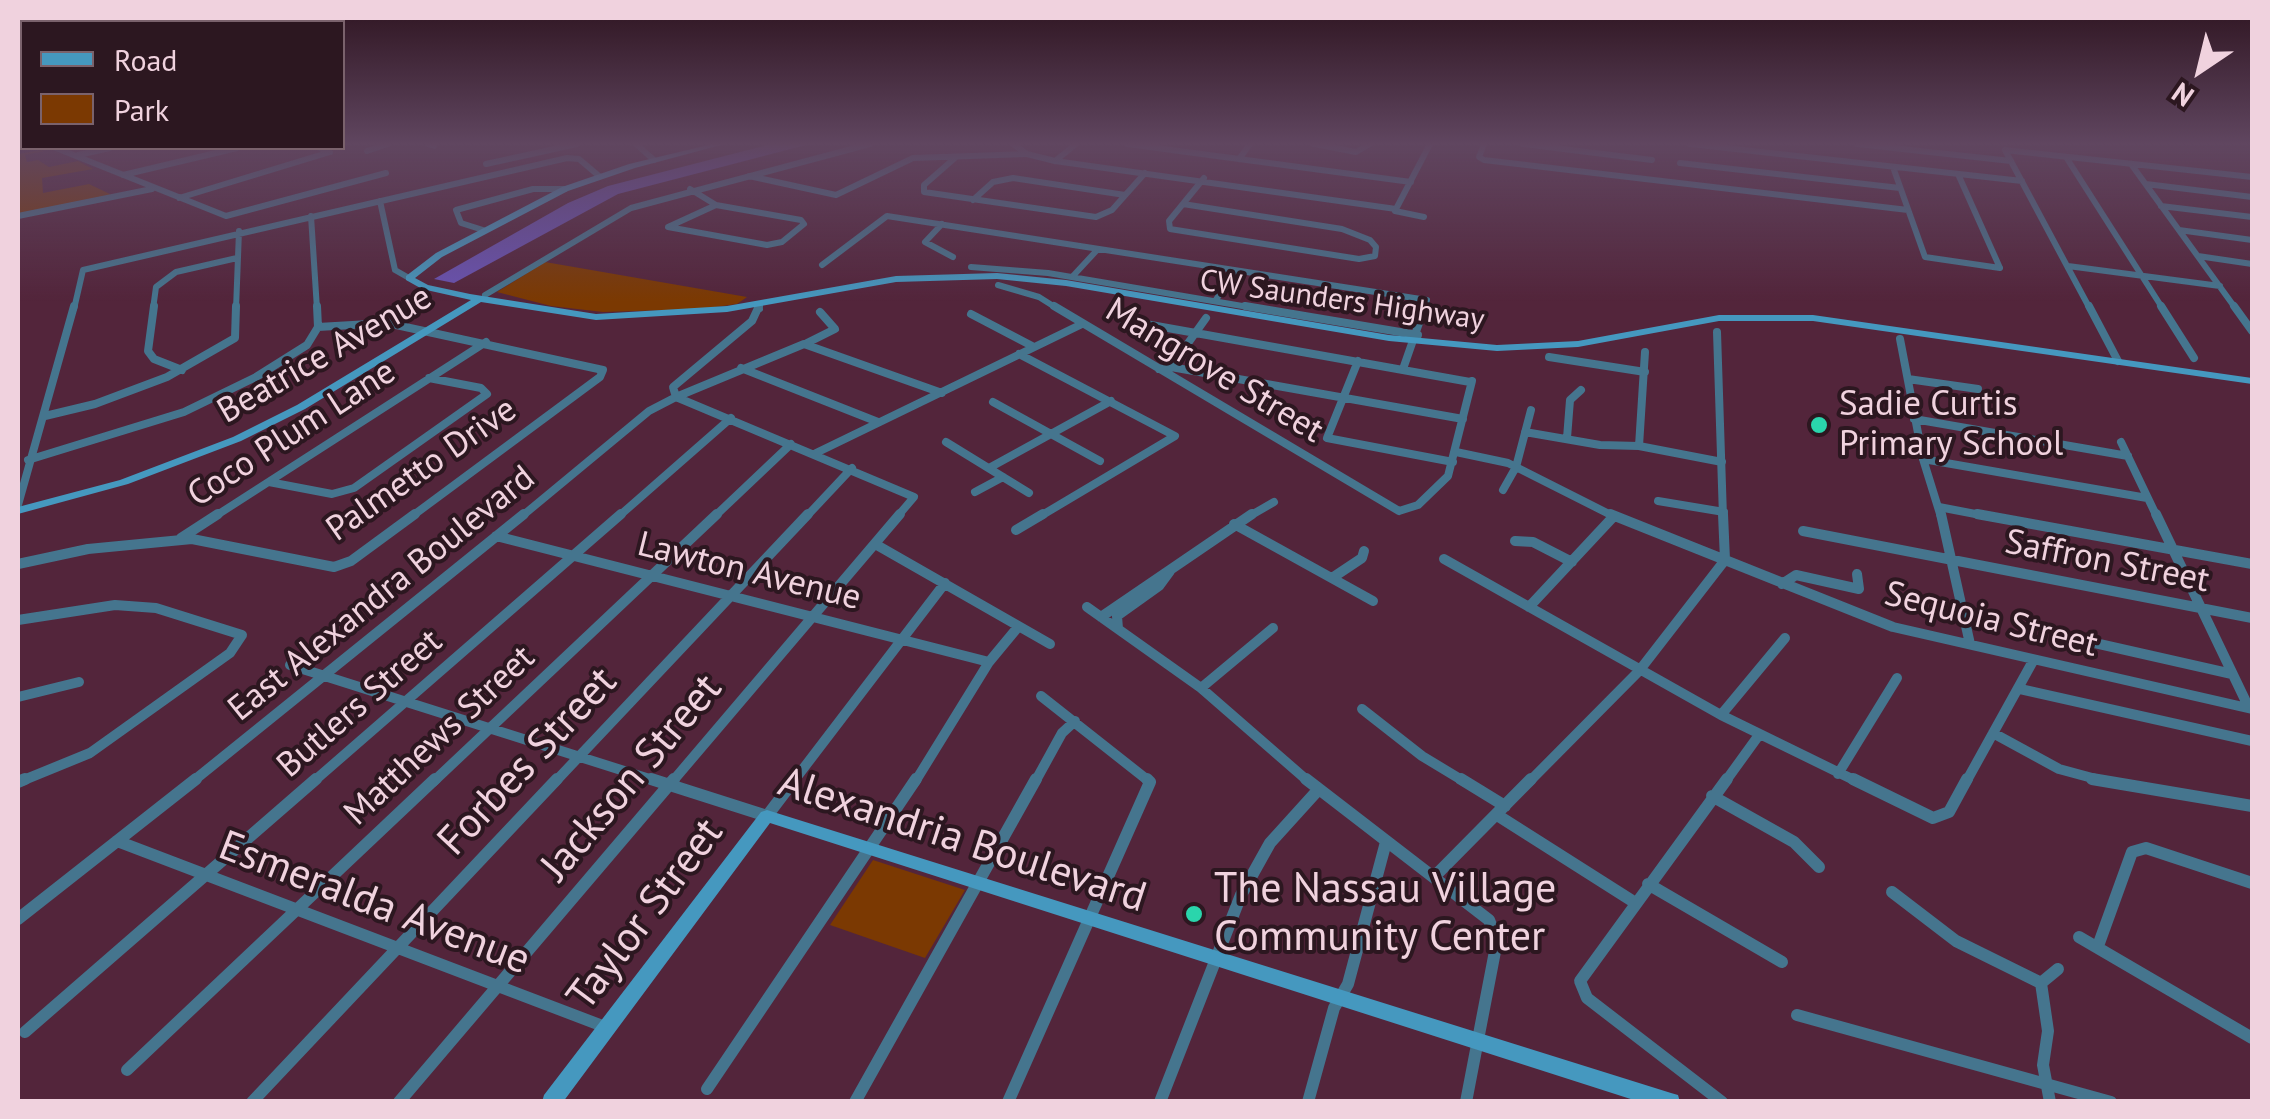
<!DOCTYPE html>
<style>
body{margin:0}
#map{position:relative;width:2270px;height:1119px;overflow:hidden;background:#53253b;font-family:"PT Sans",sans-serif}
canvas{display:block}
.frame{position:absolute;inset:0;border:20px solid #f0d2de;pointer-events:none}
.legend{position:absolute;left:20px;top:20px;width:325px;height:130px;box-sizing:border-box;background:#2c1720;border:2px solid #7a626c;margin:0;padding:12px 18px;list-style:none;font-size:30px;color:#f0d2de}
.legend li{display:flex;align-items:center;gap:20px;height:50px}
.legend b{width:50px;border:2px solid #7a626c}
.north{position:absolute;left:2150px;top:20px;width:100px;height:100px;-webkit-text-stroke:8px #2c1720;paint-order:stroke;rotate:215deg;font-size:28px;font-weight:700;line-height:40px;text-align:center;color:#f0d2de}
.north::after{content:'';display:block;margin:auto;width:35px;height:45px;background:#f0d2de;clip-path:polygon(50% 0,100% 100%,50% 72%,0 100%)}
</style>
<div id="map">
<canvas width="2270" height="1119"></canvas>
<div class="frame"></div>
<ul class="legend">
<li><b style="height:12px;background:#4598bf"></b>Road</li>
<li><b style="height:28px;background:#7b3902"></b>Park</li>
</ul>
<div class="north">N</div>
</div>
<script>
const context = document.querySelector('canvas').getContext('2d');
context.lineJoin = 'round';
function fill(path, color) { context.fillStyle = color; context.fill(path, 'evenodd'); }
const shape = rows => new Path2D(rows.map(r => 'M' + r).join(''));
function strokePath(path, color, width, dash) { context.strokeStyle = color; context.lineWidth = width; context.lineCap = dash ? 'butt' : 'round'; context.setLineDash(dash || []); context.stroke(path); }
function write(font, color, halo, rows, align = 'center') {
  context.font = font + ' "PT Sans",sans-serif'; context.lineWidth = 8; context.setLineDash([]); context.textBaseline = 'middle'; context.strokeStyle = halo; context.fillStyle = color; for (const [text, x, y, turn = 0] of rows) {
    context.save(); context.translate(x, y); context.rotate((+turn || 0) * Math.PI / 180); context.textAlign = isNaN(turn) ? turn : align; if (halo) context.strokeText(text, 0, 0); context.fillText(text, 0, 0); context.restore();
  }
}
fill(shape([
 [41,150,45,151,25,155,27,162,38,160,49,167,78,161,93,169,42,178,43,193,89,184,112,195,18,214,18,154],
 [545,262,747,297,737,304,701,309,603,312,551,306,497,292],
 [873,860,965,890,925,958,830,925]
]), '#7b3902');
fill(shape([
 [771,144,810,144,618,194,454,283,434,279,568,203,608,186]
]), '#6952b1');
strokePath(shape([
 [428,144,434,146],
 [636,144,654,160],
 [1013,144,1027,154,1055,161,1396,209],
 [1127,144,1411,182],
 [1314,144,1356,152,1370,144],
 [1484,144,1479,157,1484,160,1908,210],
 [1523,144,1652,160],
 [1690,144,2022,181],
 [1857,144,2011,161],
 [56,148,226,216,386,173],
 [2005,150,2252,177],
 [2005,150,2090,309],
 [367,151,388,144],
 [78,155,110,148],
 [956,157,924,185,924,192,1096,217,1112,210,1145,173],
 [2066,157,2163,309],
 [1239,159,1250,144],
 [1055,161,1076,144],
 [1680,163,1900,188],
 [486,164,577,144],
 [2131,164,2236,309],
 [1893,167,1925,257,2000,268],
 [1958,174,2000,268],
 [123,175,237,148],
 [749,176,836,195,913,158,1026,154],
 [2146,184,2252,197],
 [690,189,716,205],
 [179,198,330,152,320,148],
 [973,200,993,182,1013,178,1125,195],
 [380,201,395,270,409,278],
 [1183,204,1342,229,1370,240,1376,247,1375,256,1359,259,1170,229,1169,221,1204,178],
 [716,205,801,220,804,224,782,242,767,245,668,227,716,205],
 [2161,206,2252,217],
 [1396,209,1430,144],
 [1395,211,1424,217],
 [18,216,152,189],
 [311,216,317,309],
 [942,224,925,242,953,257],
 [483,230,461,223,456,210,533,189,565,189],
 [2179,230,2252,240],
 [2198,256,2252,264],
 [822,265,887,216,1427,300,1424,309],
 [2068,266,2220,286],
 [971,267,1048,273,1260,309],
 [1073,276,1098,249],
 [998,285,1039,297,1058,309],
 [485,295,631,208,870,144],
 [1215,301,1236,271],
 [759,304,760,309],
 [74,309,83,270,567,158,579,159,599,176],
 [153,309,156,287,176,272,237,258],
 [236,309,239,231]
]), '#45758e', 6);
strokePath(shape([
 [154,306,148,351,154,359,182,370],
 [1054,306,1399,511],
 [1245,306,1418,335],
 [2089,306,2118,361],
 [2161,306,2194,358],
 [2234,306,2252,331],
 [971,314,1034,347],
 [1123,320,1470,382],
 [318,327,387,323,603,370,600,377,411,517],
 [1717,332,1723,517],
 [1900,339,1923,459,1941,517],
 [807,343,835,329,820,312],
 [1645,352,1639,446,1722,462],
 [1019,354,1175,436,1039,517],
 [1549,357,1645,372],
 [1358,361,1327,438,1453,462],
 [1171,367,1206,318],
 [741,368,878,422],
 [1159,369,1171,367,1463,419],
 [1403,369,1425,306],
 [1908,379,1978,389],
 [676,397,804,344,942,393],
 [676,397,914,497,897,517],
 [993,402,1100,461],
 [45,416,95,404,167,377,235,338,236,306],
 [1914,419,2128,456],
 [1525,432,1600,445,1639,446],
 [1567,438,1570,400,1581,390],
 [946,442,1029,493],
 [2121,442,2157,517],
 [1456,452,1508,463,1615,517],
 [816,453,1082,324],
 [1923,459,2147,498],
 [28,460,184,412,256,377,307,345,318,327,317,306],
 [989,468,1111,401],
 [269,482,332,494,354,488,487,394,481,388,429,378],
 [1503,490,1516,467,1531,410],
 [975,492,1003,477],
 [1658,501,1724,512],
 [18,505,74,306],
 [1939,507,1991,517],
 [1399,511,1418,505,1448,476,1472,381],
 [214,517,486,342],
 [521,517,649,411,676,397,673,387,752,321,759,306],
 [618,517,731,418],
 [714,517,791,444],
 [806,517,852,468],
 [1248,517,1274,502]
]), '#45758e', 8);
strokePath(shape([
 [1610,514,1893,627,2252,709],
 [1941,514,1970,644],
 [1977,514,2252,564],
 [2156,514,2249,708],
 [1234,524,1373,601],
 [1016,530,1043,514],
 [1803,531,2252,618],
 [496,536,989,662],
 [181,538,218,514],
 [1515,541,1533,542,1572,562],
 [875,544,1050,644],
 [1444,559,1721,715,1858,782],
 [18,564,88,549,192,539,334,567,351,561,415,514],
 [1332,578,1362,558,1364,551],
 [1782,584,1796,575,1859,589,1857,574],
 [1087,607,1201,688,1309,782],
 [1529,607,1614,516],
 [1101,617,1252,514],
 [18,620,115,605,156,608,242,635,230,653,90,753,19,782],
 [1118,629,1117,616,1159,586,1170,571],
 [2077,639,2232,674],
 [290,665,659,782],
 [1201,688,1273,628],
 [2020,689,2252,741],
 [1041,696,1150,782],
 [18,697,79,682],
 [1362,709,1422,756,1465,782],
 [1721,715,1785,638],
 [1993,733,2059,769,2107,782],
 [1838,774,1897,678],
 [192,782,524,514],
 [313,782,621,514],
 [433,782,717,514],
 [555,782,808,514],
 [672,782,900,514],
 [793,782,945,583],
 [915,782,989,662,1018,627],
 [1035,782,1062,733,1075,721],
 [1529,782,1639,671,1725,560,1723,514],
 [1725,782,1759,735],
 [1966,782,2033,661]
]), '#45758e', 10);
strokePath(shape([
 [651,779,767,816,795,779],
 [1306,779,1489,920,1497,941,1466,1102],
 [1461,779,1505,806],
 [1853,779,1933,818,1949,812,1967,779],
 [2092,779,2252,806],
 [18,782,25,779],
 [1712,796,1794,842,1819,867],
 [1497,815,1634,902],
 [117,841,608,1028],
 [1434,877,1531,779],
 [1648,884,1782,962],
 [1892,892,1956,941,2041,983,2048,1031,2043,1065,2050,1102],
 [18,919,196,779],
 [2079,937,2252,1038],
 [2098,946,2132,852,2146,848,2252,883],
 [2041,983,2058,969],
 [1797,1015,2111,1102],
 [25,1032,316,779],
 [127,1070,435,779],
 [707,1089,916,779],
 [252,1102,557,779],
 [399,1102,674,779],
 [855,1102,1036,779],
 [1008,1102,1150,782,1147,779],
 [1160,1102,1241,895,1270,843,1318,790],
 [1308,1102,1334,1008,1348,984,1386,842],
 [1722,1102,1587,998,1580,981,1727,779]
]), '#45758e', 12);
fill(shape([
 [712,144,725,144,635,168,568,191,442,257,415,278,428,285,470,294,596,314,727,306,896,276,997,273,1066,280,1389,335,1497,345,1578,341,1719,315,1813,315,2252,378,2252,384,1813,321,1719,321,1578,347,1497,351,1389,341,1066,286,997,279,896,282,727,312,596,320,481,302,305,409,241,441,128,484,18,514,18,507,120,480,233,437,297,405,471,300,422,289,406,280,406,276,436,253,562,187,629,164,712,144],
 [767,810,1671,1093,1678,1095,1680,1102,1640,1102,770,823,563,1102,542,1102,544,1095,761,812,767,810]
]), '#4598bf');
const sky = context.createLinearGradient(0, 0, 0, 301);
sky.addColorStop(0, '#2e1420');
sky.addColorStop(0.48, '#604660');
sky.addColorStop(1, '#60466000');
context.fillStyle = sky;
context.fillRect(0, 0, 2270, 301);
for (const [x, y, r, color] of [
 [1819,425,10,"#2ad5ac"],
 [1194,914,10,"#2ad5ac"]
]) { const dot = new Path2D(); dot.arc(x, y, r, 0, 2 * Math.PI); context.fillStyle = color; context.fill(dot); strokePath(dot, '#2c1720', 4); }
write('30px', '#f0d2de', '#2c1720', [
 ["CW Saunders Highway",1342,301,8]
]);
write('35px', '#f0d2de', '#2c1720', [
 ["Beatrice Avenue",325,355,-30],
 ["Mangrove Street",1214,371,31],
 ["Coco Plum Lane",292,434,-33],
 ["Palmetto Drive",422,470,-35],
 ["Saffron Street",2107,562,11],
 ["Lawton Avenue",749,572,14],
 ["East Alexandra Boulevard",382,594,-39],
 ["Sequoia Street",1991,620,14],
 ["Butlers Street",360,704,-41],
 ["Matthews Street",440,736,-43]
]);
write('35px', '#f0d2de', '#2c1720', [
 ["Sadie Curtis",1839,405],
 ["Primary School",1839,445]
], 'left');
write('42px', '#f0d2de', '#2c1720', [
 ["Forbes Street",528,762,-47],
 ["Jackson Street",632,778,-50],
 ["Alexandria Boulevard",962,841,18],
 ["Esmeralda Avenue",374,904,21],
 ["Taylor Street",646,915,-53]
]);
write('42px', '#f0d2de', '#2c1720', [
 ["The Nassau Village",1214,890],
 ["Community Center",1214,938]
], 'left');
</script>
